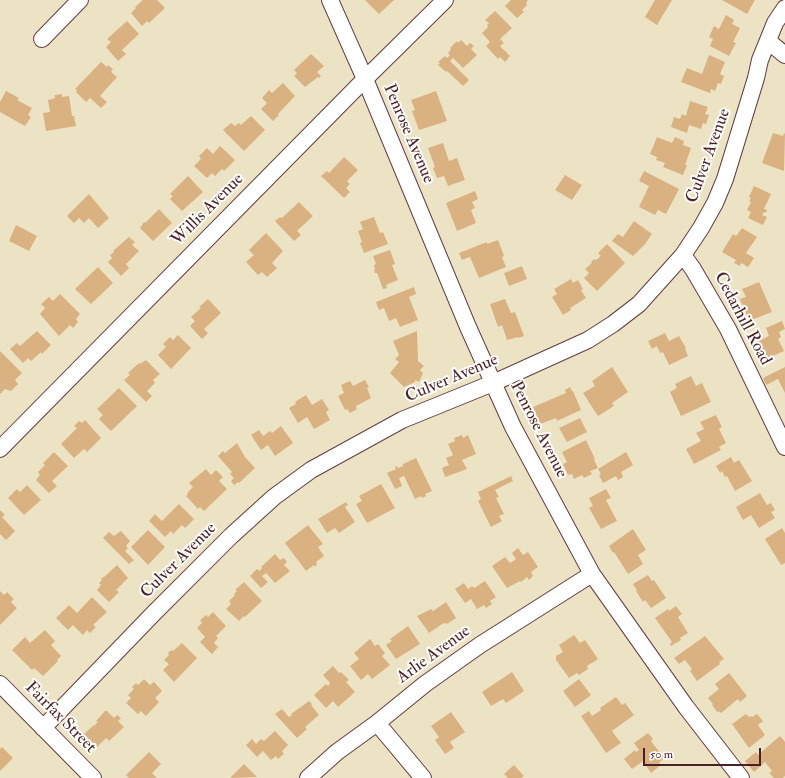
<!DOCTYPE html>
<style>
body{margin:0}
#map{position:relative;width:785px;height:778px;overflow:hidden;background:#ece3c4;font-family:"IM FELL Double Pica",serif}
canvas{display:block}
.scale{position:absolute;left:643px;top:748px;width:118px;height:18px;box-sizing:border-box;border:2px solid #4a1f2b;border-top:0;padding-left:5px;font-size:12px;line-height:14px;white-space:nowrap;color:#4a1f2b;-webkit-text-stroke:3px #fdfcf7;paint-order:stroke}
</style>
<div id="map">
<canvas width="785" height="778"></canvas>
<div class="scale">50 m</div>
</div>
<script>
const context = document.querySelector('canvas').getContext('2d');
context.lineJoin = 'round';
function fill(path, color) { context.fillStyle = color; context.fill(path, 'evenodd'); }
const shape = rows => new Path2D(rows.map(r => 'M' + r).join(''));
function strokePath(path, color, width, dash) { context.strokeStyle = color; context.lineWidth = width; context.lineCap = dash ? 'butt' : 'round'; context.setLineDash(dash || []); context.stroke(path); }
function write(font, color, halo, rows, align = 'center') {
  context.font = font + ' "IM FELL Double Pica",serif'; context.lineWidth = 4; context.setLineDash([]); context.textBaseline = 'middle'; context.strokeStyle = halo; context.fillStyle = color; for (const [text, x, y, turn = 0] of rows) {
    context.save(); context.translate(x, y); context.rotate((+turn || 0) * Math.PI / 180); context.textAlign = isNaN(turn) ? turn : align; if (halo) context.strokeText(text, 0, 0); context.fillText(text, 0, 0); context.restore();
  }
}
fill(shape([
 [143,0,157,0,165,8,149,23,147,21,142,26,131,13,136,8,135,7],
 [365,0,394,0,379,14],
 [511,0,528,0,526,3,527,5,522,10,524,12,517,18,505,6],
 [655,0,672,0,657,25,645,17],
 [722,0,755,0,747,14],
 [495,11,512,28,500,39,504,43,500,46,510,56,505,62,500,57,498,59,486,46,490,42,482,33,488,27,487,25,489,23,485,20],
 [726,15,734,20,732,24,740,28,733,42,736,43,729,56,710,46,713,39,709,37,714,26,719,29],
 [127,21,139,34,122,50,126,54,118,61,106,47,111,42,107,39],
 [461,40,467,46,470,43,474,46,471,49,477,55,463,68,453,58,450,61,469,80,463,86,447,71,446,72,438,65,440,63,438,62,445,56,447,58,450,55,448,53,451,49,450,48,457,41,458,43],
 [311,54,324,66,317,72,321,76,319,78,318,77,305,87,294,76,297,73,294,70],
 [709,55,725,62,720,74,724,76,721,84,718,83,715,91,711,89,710,93,681,82,687,68,702,74],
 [101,62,107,67,108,65,113,69,111,72,117,77,100,96,107,102,101,108,90,98,86,102,76,92,77,90,75,89],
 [283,83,295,96,278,114,279,115,273,121,261,109,267,103,262,98,269,90,272,93],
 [6,91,19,98,17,100,32,108,28,115,31,117,25,126,0,112,0,102],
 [436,91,447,121,419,130,412,111,415,110,411,100],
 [62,94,62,97,69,96,72,116,74,116,76,126,46,131,43,113,50,112,48,100,55,98,55,95],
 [690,101,708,107,705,114,709,115,706,124,703,123,701,129,689,125,687,133,671,127,674,117,680,119,682,114,686,116],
 [251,116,265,130,244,151,223,130,231,123,235,126,239,123,241,125],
 [773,133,783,136,784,133,785,134,784,171,762,163],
 [657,137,672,143,675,137,684,141,683,145,691,148,685,165,687,165,683,175,663,167,665,163,656,160,657,157,650,154],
 [443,143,449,161,457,158,465,180,448,186,444,176,437,178,433,168,435,167,428,148],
 [220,146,235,160,224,171,222,169,215,176,212,173,207,178,194,166,201,159,199,156,207,148,213,154],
 [344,157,358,170,347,181,350,184,346,188,350,192,344,198,321,176,327,171,329,173],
 [644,171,679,189,666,214,658,210,655,215,639,207,649,186,639,181],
 [565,175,582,185,572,200,555,190],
 [188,176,203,192,182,211,170,199,173,196,170,194],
 [754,186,771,194,764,209,767,210,766,213,764,212,762,215,767,217,763,225,748,218,751,212,747,210,751,202,749,201,751,198,749,197],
 [475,191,478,199,472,202,475,208,471,210,476,223,457,231,446,203],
 [89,194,109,218,98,228,89,218,84,223,79,218,74,223,67,216],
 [299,202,313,216,297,231,301,235,294,241,275,221,280,217,282,218],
 [159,209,172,223,153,241,140,228,144,222,145,223],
 [374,217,380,233,383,232,388,244,364,253,360,243,362,242,358,231,363,229,360,222],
 [634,221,652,234,645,244,633,256,612,241,618,234,623,237],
 [16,225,37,236,29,251,9,241],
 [742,228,757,237,746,253,754,258,748,267,741,263,740,266,734,263,736,260,722,252,733,234,736,236],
 [266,233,283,251,272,263,277,268,267,277,262,272,258,275,246,262,254,255,249,250],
 [129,237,135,242,132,245,139,251,126,264,129,268,121,276,108,262,112,258,110,255,114,252,113,251],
 [498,240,504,256,502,257,506,267,479,278,470,257,462,260,459,253,487,242,487,244],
 [607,244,625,263,597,291,584,278,589,273,585,269,592,263,591,262,594,259,596,260,601,256,598,253],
 [390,250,395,264,392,265,398,280,386,285,387,288,383,289,377,273,375,273,374,270,375,269,374,265,376,264,373,256],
 [522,266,527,279,509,286,504,273],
 [98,267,113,283,91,304,75,289],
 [571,279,573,283,578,280,583,289,581,290,586,298,570,308,571,310,563,315,552,297,557,294,554,289],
 [759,282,772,312,749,321,740,299,746,297,742,289],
 [414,287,416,294,409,297,418,320,400,327,396,318,389,321,384,308,379,310,376,302],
 [60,294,80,314,76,319,78,322,73,328,70,325,59,336,40,314,45,308,41,304,49,297,53,301],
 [208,299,221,313,204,329,208,333,202,339,190,326,195,321,191,317,201,308,199,307],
 [505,299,511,313,515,312,524,336,518,338,518,337,507,340,502,325,498,327,490,304],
 [782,321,785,329,779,332,781,337,778,339,784,351,766,359,758,341,769,336,766,328],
 [37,331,51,345,42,354,41,352,31,361,28,358,23,363,10,349,17,343,20,346],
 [417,331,418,361,424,366,420,370,423,373,419,382,415,380,415,382,404,387,390,373,399,362,395,359,399,355,393,341],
 [665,333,669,341,679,336,686,348,685,349,688,356,669,365,663,352,660,353,657,346,652,349,648,341],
 [178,335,191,348,171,369,158,355,166,347,163,344,170,337,173,340],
 [0,351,22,373,15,380,18,384,11,391,5,389,0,394],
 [146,360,160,374,153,380,155,383,147,391,152,396,146,402,124,380,130,375,128,373,139,363,140,364],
 [612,367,628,392,612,403,614,406,598,416,583,393,595,386,592,381],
 [785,367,785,393,778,379,766,385,763,378],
 [691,376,696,386,702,383,711,402,681,416,670,392,677,388,675,384],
 [365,380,369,387,367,388,371,398,356,406,357,409,350,413,347,409,345,410,338,396,344,393,341,385,350,381,353,386],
 [570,387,572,391,573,391,581,410,557,421,556,418,540,424,533,407,566,393,565,390],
 [119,388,137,406,111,431,99,419,103,415,97,409],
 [306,395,312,405,322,399,329,410,326,412,330,420,314,429,307,417,298,423,289,408,296,404,295,402],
 [716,415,722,427,719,429,726,443,719,447,721,450,694,464,686,449,701,441,696,433,704,429,700,422],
 [580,418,587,432,567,442,559,428],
 [85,420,101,438,87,452,84,449,74,458,61,444,77,428,74,426,79,421,82,423],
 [281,426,293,443,275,456,268,445,261,450,251,435,259,430,263,436,270,431,272,433],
 [462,435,463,438,468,435,476,454,462,460,467,469,445,477,442,468,449,465,446,458,453,455,448,444,455,441,454,438],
 [586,440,595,459,594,460,598,468,590,471,592,474,584,478,582,475,574,479,572,474,568,475,563,464,567,462,562,452],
 [237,443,245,457,255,468,239,483,238,482,234,485,231,481,234,478,230,474,232,472,218,456,223,451,225,453],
 [54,452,68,466,52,481,57,486,49,493,36,480,40,475,38,472,45,465,43,463],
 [626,452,633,465,621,472,623,477,618,480,616,476,603,483,599,475,601,474,598,469],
 [731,457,734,463,739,460,752,481,735,491,727,476,725,477,722,471,720,473,716,466],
 [416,458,432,491,425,494,426,496,422,498,421,496,415,499,404,476,399,478,402,486,395,489,387,473,396,469,395,467,397,466,398,468,403,466,403,464],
 [206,469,211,475,216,470,223,477,219,481,227,489,204,511,200,507,198,509,186,496,188,494,187,493,193,487,189,483],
 [511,476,513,481,495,490,499,497,496,498,504,514,499,516,502,521,491,527,478,501,481,499,478,492],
 [381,484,395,508,367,523,356,504,362,501,359,496],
 [27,485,41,500,24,515,8,498,17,489,20,492],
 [606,489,611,498,606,500,617,521,601,529,589,508,593,506,589,498],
 [760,493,767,505,771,503,775,510,771,512,775,518,759,528,751,515,743,520,736,507],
 [346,502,348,505,345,507,355,522,339,533,335,528,327,533,318,519],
 [179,504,194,519,185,528,182,525,173,534,171,531,165,537,149,521,155,514,162,521],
 [0,510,5,515,2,517,15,531,6,540,0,534],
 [308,525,323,544,318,547,324,556,316,562,317,564,315,567,314,565,306,571,285,543],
 [782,528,785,533,785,563,781,565,765,539],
 [633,529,646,550,638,555,643,564,628,574,614,552,613,553,609,546],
 [148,530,165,547,148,565,131,547],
 [121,531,130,541,126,546,128,548,125,551,134,560,129,564,103,538,109,532,114,536],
 [518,548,523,555,528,552,538,567,531,572,533,576,529,580,527,577,521,582,520,581,507,588,492,566,505,557,510,563,516,559,512,553],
 [275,554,280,560,284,558,287,562,284,565,290,571,275,583,266,573,262,576,268,582,261,588,250,576,257,569,260,571,262,568,261,567],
 [117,565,128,578,116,590,119,592,109,602,97,590,101,585,99,583,102,580,101,579,103,577,104,577],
 [648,575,652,581,654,580,666,598,651,608,645,600,643,602,636,591,637,590,633,584],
 [485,581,496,597,490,601,492,604,486,608,484,605,477,609,471,599,465,603,455,589,464,583,468,589,472,586,474,588],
 [244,582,262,601,245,617,244,616,239,621,226,609,231,604,229,601,235,595,234,594,237,591,235,590],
 [0,591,4,595,7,592,14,599,11,602,17,608,0,625],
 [92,597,107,612,93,625,96,627,90,633,87,630,83,635,73,625,68,630,56,618,69,605,77,613],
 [446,602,456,618,447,624,446,623,442,624,429,633,417,616,431,609,433,611],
 [676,606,682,614,678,617,688,633,680,638,681,640,671,646,670,644,672,642,655,618,668,609,669,611],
 [213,612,226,626,216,636,218,638,214,643,218,647,212,654,200,642,205,637,197,628,202,623,200,620,206,615,208,617],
 [408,626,420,644,396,659,386,645,392,641,390,639],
 [45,630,55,641,51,645,61,656,57,660,58,661,43,676,34,668,32,670,12,650,25,637,30,643],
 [574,635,580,643,585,640,598,659,587,666,588,669,579,675,577,673,569,678,556,660,556,656,563,652,559,645],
 [705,636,724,659,719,662,720,664,697,681,690,671,692,669,685,660,679,664,674,658],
 [370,639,375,646,378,644,385,653,382,656,390,665,372,679,368,674,361,680,350,666,359,659,354,653],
 [182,643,197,658,174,682,163,670,169,664,164,660,169,655,168,653,171,650,173,651],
 [333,666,339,673,341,672,349,680,346,682,355,692,338,707,333,701,326,708,314,695,326,684,328,686,330,683,323,675],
 [512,672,524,691,506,703,503,699,491,706,482,692],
 [729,673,747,696,740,702,738,699,721,713,719,711,718,713,712,705,713,704,708,698,719,689,715,684],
 [144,679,150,685,154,682,162,691,155,698,159,702,146,716,141,711,138,714,126,703,131,698,128,695,134,689,132,687,136,683,138,685],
 [579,679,591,695,575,707,563,691],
 [616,697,622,705,625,703,634,715,612,731,621,743,606,753,581,716,589,711,592,716,601,710,600,708],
 [309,701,312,704,311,705,319,715,305,727,307,729,297,738,275,714,282,709,289,717,292,715,291,714],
 [105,711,107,711,114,718,117,715,121,718,118,721,124,727,109,741,106,738,97,747,84,734,94,725,94,726,98,722,96,721],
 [451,712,465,732,450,742,454,748,445,754,435,740,439,737,431,726],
 [746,714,749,717,751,716,752,717,757,714,763,721,758,725,765,735,749,748,732,724],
 [275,731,288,745,282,751,284,754,278,759,276,756,271,760,263,751,257,757,246,745,252,739,256,744,261,739,264,741],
 [648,733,653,739,651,741,664,758,659,763,661,765,651,773,643,761,632,769,624,759,635,750,636,752,639,750,634,743],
 [780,736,785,742,785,776,782,778,774,778,769,773,772,771,765,762,754,772,745,761,756,752,758,755],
 [2,747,13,758,0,771,0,749],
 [149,752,161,764,152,773,157,778,129,778,126,775],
 [244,764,257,777,230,778],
 [514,765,524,776,521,778,508,778,504,774]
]), '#dab282');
const minor = shape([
 [330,0,365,79,468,327,513,427,592,574,686,707,741,778],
 [42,39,80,0],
 [768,41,785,55],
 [683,255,693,269,728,329,785,447],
 [0,449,365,79,445,0],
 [0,684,93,778],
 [377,723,423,778],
 [43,728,154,613,231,536,274,497,311,470,402,420,493,383,588,340,613,324,639,304,683,255,701,228,715,203,725,179,756,78,760,60,775,23,785,8],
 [308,778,337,752,377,723,425,684,480,645,592,574]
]);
strokePath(minor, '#623c42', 18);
strokePath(minor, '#fff', 16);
write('17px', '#4a1f2b', '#fdfcf7', [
 ["Penrose Avenue",408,134,67],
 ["Culver Avenue",709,156,-70],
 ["Willis Avenue",208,210,-45],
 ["Cedarhill Road",742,319,62],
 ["Culver Avenue",452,379,-23],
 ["Penrose Avenue",538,430,63],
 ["Culver Avenue",179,561,-45],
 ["Arlie Avenue",434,655,-36],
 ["Fairfax Street",60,718,45]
]);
</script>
